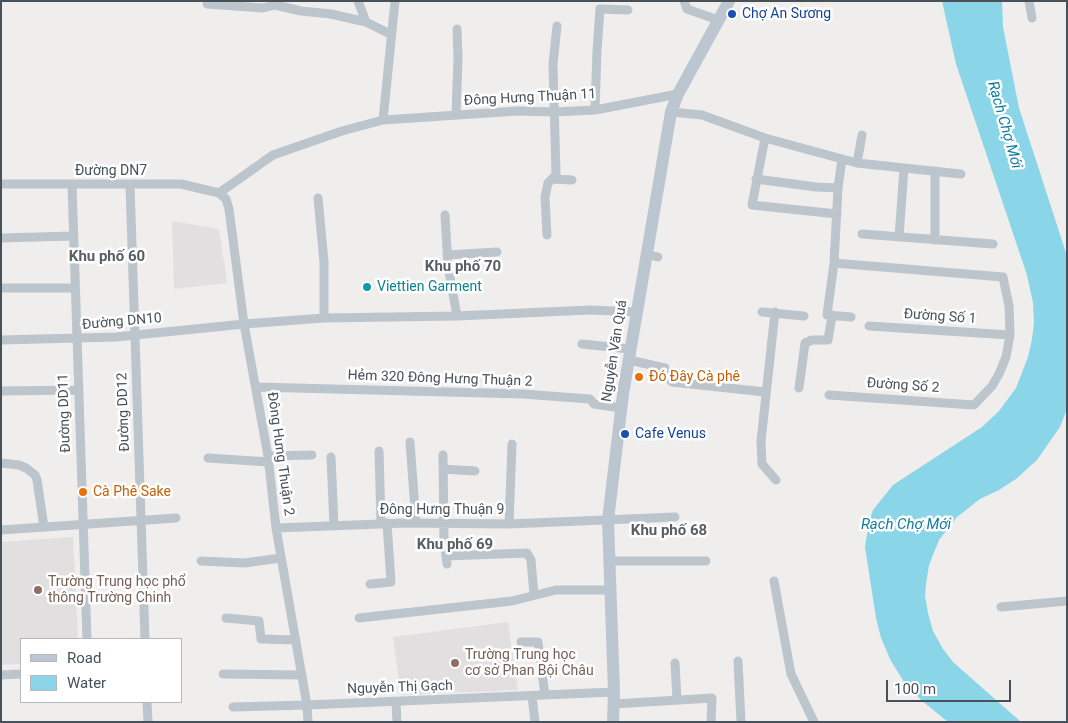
<!DOCTYPE html>
<meta charset="utf-8">
<style>
body{margin:0}
#map{position:relative;width:1068px;height:723px;overflow:hidden;background:#f0eded;font-family:Roboto,sans-serif}
canvas{display:block}
.frame{position:absolute;inset:0;border:2px solid #46515a;pointer-events:none}
.legend{position:absolute;left:20px;top:638px;width:162px;height:65px;box-sizing:border-box;background:#fff;border:1px solid #b5b9bd;margin:0;padding:6px 9px;list-style:none;font-size:15px;color:#46515a}
.legend li{display:flex;align-items:center;gap:10px;height:25px}
.legend b{width:25px;border:1px solid #b5b9bd}
.scale{position:absolute;left:886px;top:680px;width:125px;height:22px;box-sizing:border-box;border:2px solid #46515a;border-top:0;padding-left:6px;font-size:15px;line-height:18px;white-space:nowrap;color:#46515a;-webkit-text-stroke:4px #fff;paint-order:stroke}
</style>
<div id="map">
<canvas width="1068" height="723"></canvas>
<div class="frame"></div>
<ul class="legend">
<li><b style="height:6px;background:#bbc6d1"></b>Road</li>
<li><b style="height:14px;background:#8bd5e9"></b>Water</li>
</ul>
<div class="scale">100 m</div>
</div>
<script>
const context = document.querySelector('canvas').getContext('2d');
context.lineJoin = 'round';
function fill(path, color) { context.fillStyle = color; context.fill(path, 'evenodd'); }
const shape = rows => new Path2D(rows.map(r => 'M' + r).join(''));
function strokePath(path, color, width, dash) { context.strokeStyle = color; context.lineWidth = width; context.lineCap = dash ? 'butt' : 'round'; context.setLineDash(dash || []); context.stroke(path); }
function write(font, color, halo, rows, align = 'center') {
  context.font = font + ' Roboto,sans-serif'; context.lineWidth = 5; context.setLineDash([]); context.textBaseline = 'middle'; context.strokeStyle = halo; context.fillStyle = color; for (const [text, x, y, turn = 0] of rows) {
    context.save(); context.translate(x, y); context.rotate((+turn || 0) * Math.PI / 180); context.textAlign = isNaN(turn) ? turn : align; if (halo) context.strokeText(text, 0, 0); context.fillText(text, 0, 0); context.restore();
  }
}
fill(shape([
 [172,221,219,229,227,283,174,289],
 [73,537,78,639,21,639,21,664,1,665,1,542],
 [508,622,518,690,401,695,393,637]
]), '#e1dfdf');
fill(shape([
 [942,1,1002,1,1003,27,1019,108,1067,256,1067,409,1060,427,1037,460,1016,479,999,490,980,499,957,517,939,540,929,565,926,584,925,596,928,613,933,631,943,649,953,662,1021,722,948,722,921,700,904,682,891,661,881,638,876,618,865,547,869,522,873,510,893,485,982,427,999,411,1016,388,1028,357,1032,339,1034,323,1033,303,1027,275,956,64]
]), '#8bd5e9');
strokePath(shape([
 [358,1,366,22],
 [684,1,687,9,718,20],
 [1029,1,1032,18],
 [207,4,263,8,275,5,301,11,331,14,366,22,390,34],
 [595,110,597,51,600,9,628,10],
 [671,112,702,115,765,138,857,163,961,174],
 [456,115,458,57,457,29],
 [383,120,395,1],
 [765,138,752,205,837,214],
 [842,159,838,188,834,263,827,315,851,317],
 [857,163,862,135],
 [935,171,935,240],
 [553,179,572,180],
 [756,179,816,187,838,188],
 [1,184,181,184,219,193],
 [72,185,87,639],
 [130,185,145,639],
 [219,193,226,199,229,209,244,324,268,456,276,528,307,705,308,722],
 [219,193,273,155,342,131,383,120,518,111,554,112,595,110,678,94],
 [318,198,324,262,324,318],
 [445,215,448,266,457,316],
 [862,234,993,244],
 [547,235,545,197,548,183,556,175,553,64,557,26],
 [899,237,904,168],
 [1,238,73,236],
 [646,254,658,257],
 [447,255,497,252],
 [1,288,75,288],
 [762,312,804,316],
 [775,312,761,441,762,464,776,480],
 [869,326,1010,335],
 [1,340,116,337,244,324,324,318,457,316,590,310,636,312],
 [582,344,630,349],
 [629,360,665,368,666,375,672,382,765,392],
 [257,387,523,394,590,399,594,404,621,408],
 [799,388,805,343,812,340,828,340,832,315],
 [1,391,78,390],
 [829,395,974,405,992,386,999,374,1006,357,1010,335,1009,306,1003,277,834,263],
 [410,442,416,523],
 [379,451,381,524],
 [443,455,444,540,447,564],
 [268,456,312,455],
 [331,457,334,526],
 [208,458,269,462],
 [1,463,19,465,26,468,35,475,37,480,44,527],
 [443,469,475,471],
 [509,524,512,444],
 [276,528,406,523,509,524,675,517],
 [1,530,176,518],
 [446,556,527,553,531,560,534,595],
 [201,561,244,563,281,558],
 [609,561,706,561],
 [774,581,791,674,814,722],
 [370,584,391,582,387,523],
 [1001,607,1067,601],
 [226,618,259,621,261,639,296,640],
 [359,618,512,601,556,590,610,590],
 [521,642,538,642,545,695],
 [738,661,741,722],
 [675,663,677,700],
 [223,674,302,675],
 [1,675,21,674],
 [532,696,535,722],
 [147,702,148,722],
 [396,702,397,722],
 [614,704,712,698,711,722],
 [233,707,307,705,614,692]
]), '#bcc5cc', 9);
strokePath(shape([
 [613,722,614,692,608,520,623,394,671,112,678,94,729,1]
]), '#bbc6d1', 12);
for (const [x, y, r, color] of [
 [732,14,5,"#1a4fb4"],
 [367,287,5,"#0f9aa8"],
 [639,377,5,"#e8710a"],
 [625,434,5,"#1a4fb4"],
 [83,492,5,"#e8710a"],
 [38,590,5,"#8d6e63"],
 [455,663,5,"#8d6e63"]
]) { const dot = new Path2D(); dot.arc(x, y, r, 0, 2 * Math.PI); context.fillStyle = color; context.fill(dot); strokePath(dot, '#fff', 2); }
write('14px', '#164399', '#fff', [
 ["Chợ An Sương",742,14],
 ["Cafe Venus",635,434]
], 'left');
write('14px', '#46515a', '#fff', [
 ["Đông Hưng Thuận 11",530,98,-3],
 ["Đường DN7",111,171],
 ["Đường Số 1",940,317,4],
 ["Đường DN10",122,322,-5],
 ["Nguyễn Văn Quá",615,351,-81],
 ["Hẻm 320 Đông Hưng Thuận 2",440,379,2],
 ["Đường Số 2",903,386,4],
 ["Đường DD12",124,412,-92],
 ["Đường DD11",65,413,-92],
 ["Đông Hưng Thuận 2",280,454,82],
 ["Đông Hưng Thuận 9",442,510],
 ["Nguyễn Thị Gạch",400,688,-2]
]);
write('14px', '#0d838f', '#fff', [
 ["Viettien Garment",377,287]
], 'left');
write('14px', '#c56008', '#fff', [
 ["Đó Đây Cà phê",649,377],
 ["Cà Phê Sake",93,492]
], 'left');
write('14px', '#785e54', '#fff', [
 ["Trường Trung học phổ",48,582],
 ["thông Trường Chinh",48,598],
 ["Trường Trung học",465,655],
 ["cơ sở Phan Bội Châu",465,671]
], 'left');
write('italic 15px', '#107d9d', '#fff', [
 ["Rạch Chợ Mới",1004,125,74],
 ["Rạch Chợ Mới",906,525]
]);
write('bold 15px', '#5a5e62', '#fff', [
 ["Khu phố 60",107,257],
 ["Khu phố 70",463,267],
 ["Khu phố 68",669,531],
 ["Khu phố 69",455,545]
]);
</script>
